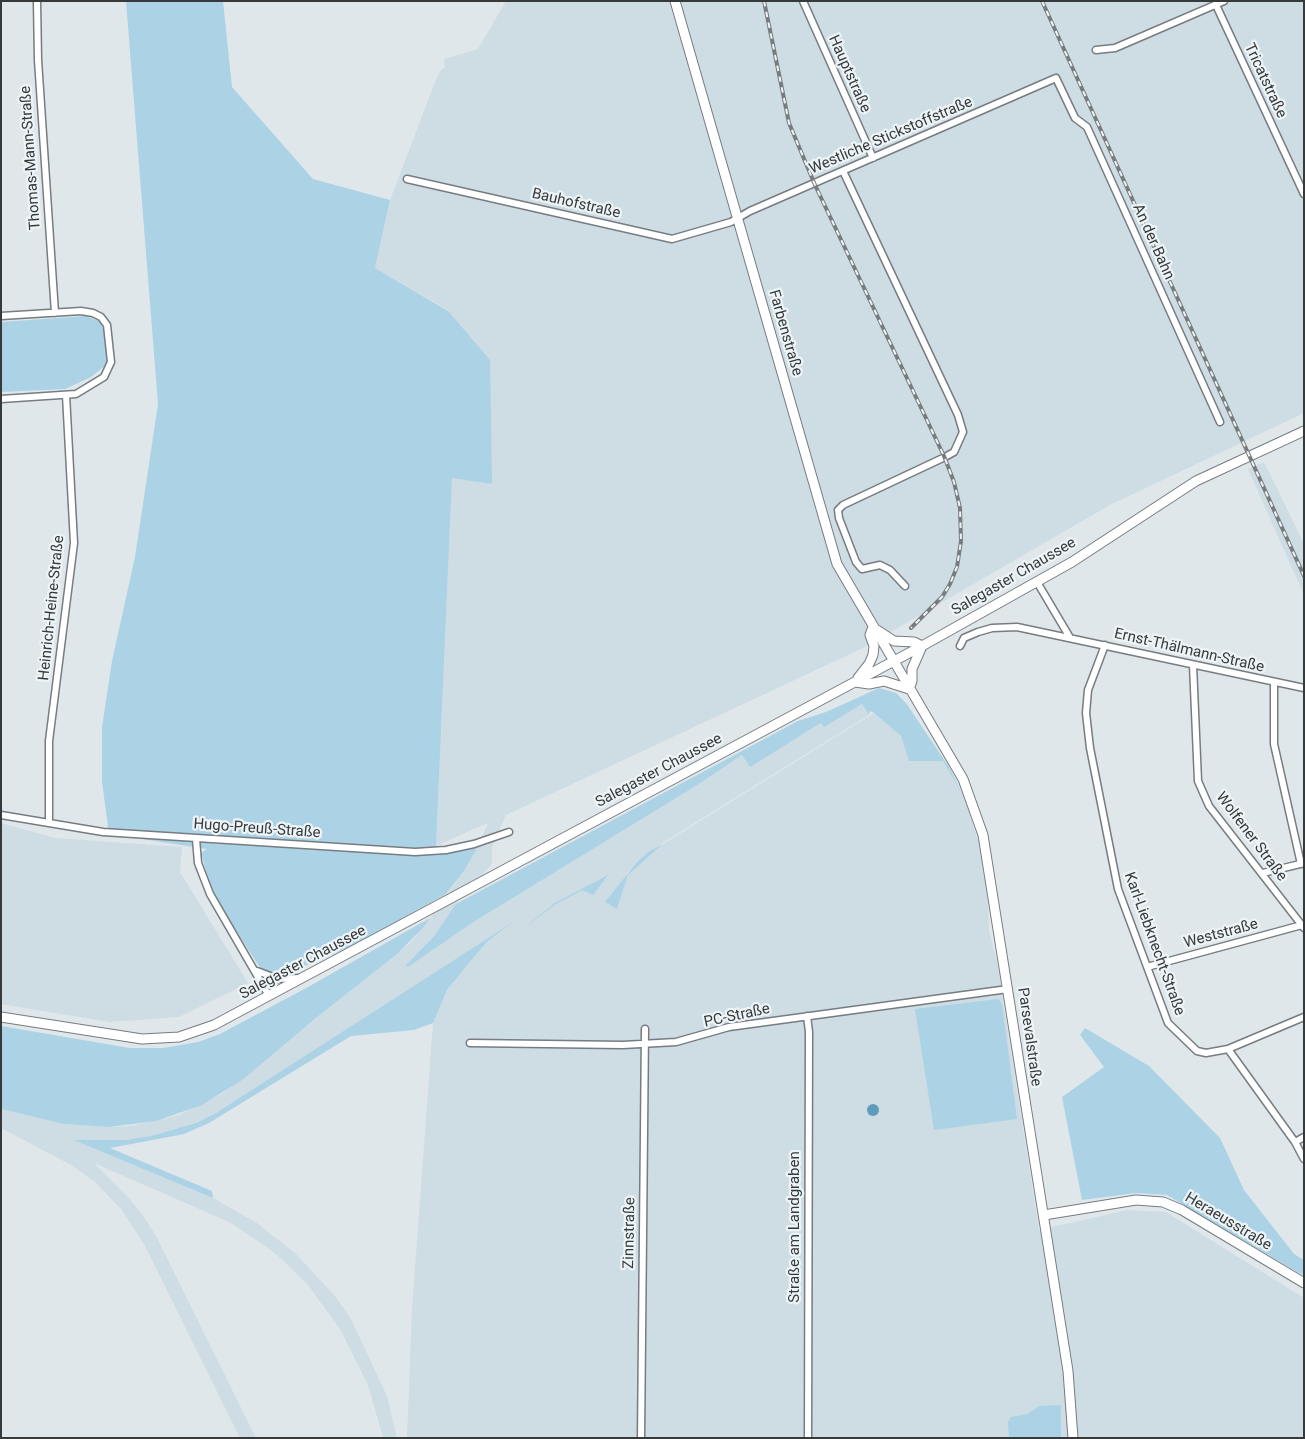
<!DOCTYPE html>
<meta charset="utf-8">
<style>
body{margin:0}
#map{position:relative;width:1305px;height:1439px;overflow:hidden;background:#e0e7eb;font-family:Roboto,sans-serif}
canvas{display:block}
.frame{position:absolute;inset:0;border:2px solid #373a3b;pointer-events:none}
</style>
<div id="map">
<canvas width="1305" height="1439"></canvas>
<div class="frame"></div>
</div>
<script>
const context = document.querySelector('canvas').getContext('2d');
context.lineJoin = 'round';
function fill(path, color) { context.fillStyle = color; context.fill(path, 'evenodd'); }
const shape = rows => new Path2D(rows.map(r => 'M' + r).join(''));
function strokePath(path, color, width, dash) { context.strokeStyle = color; context.lineWidth = width; context.lineCap = dash ? 'butt' : 'round'; context.setLineDash(dash || []); context.stroke(path); }
function write(font, color, halo, rows, align = 'center') {
  context.font = font + ' Roboto,sans-serif'; context.lineWidth = 4.5; context.setLineDash([]); context.textBaseline = 'middle'; context.strokeStyle = halo; context.fillStyle = color; for (const [text, x, y, turn = 0] of rows) {
    context.save(); context.translate(x, y); context.rotate((+turn || 0) * Math.PI / 180); context.textAlign = isNaN(turn) ? turn : align; if (halo) context.strokeText(text, 0, 0); context.fillText(text, 0, 0); context.restore();
  }
}
fill(shape([
 [506,1,1304,1,1304,413,1110,505,863,648,506,815,492,847,492,864,456,904,434,936,406,965,408,967,472,923,699,784,742,755,750,766,822,723,824,726,862,704,869,715,651,850,626,874,617,909,628,875,663,844,874,713,901,736,909,760,943,761,964,797,979,843,988,901,989,931,997,962,1039,1230,1127,1210,1166,1212,1304,1298,1304,1438,407,1438,412,1309,433,1023,447,990,474,957,488,941,515,922,216,1113,196,1123,151,1136,126,1140,77,1140,213,1198,257,1223,295,1253,335,1296,351,1319,387,1396,397,1438,383,1438,368,1385,340,1329,308,1285,289,1266,271,1250,231,1223,94,1163,128,1197,142,1214,156,1236,256,1438,240,1438,145,1246,122,1210,94,1181,71,1165,1,1128,1,1109,64,1124,109,1127,132,1126,179,1115,222,1094,410,943,423,928,464,871,482,837,488,823,436,846,452,477,491,484,448,310,375,268,390,200,435,82,440,71,445,67,444,59,478,49],
 [1264,462,1304,544,1304,595,1248,469],
 [1,823,55,838,182,847,180,872,248,983,179,1017,110,1022,1,1004]
]), '#cedce4');
fill(shape([
 [126,1,223,1,232,87,313,179,390,200,375,268,448,311,490,360,492,484,452,478,436,846,439,852,477,848,464,871,446,894,352,946,281,976,267,972,259,966,227,917,215,895,206,871,201,853,207,849,109,834,102,782,102,727,112,661,135,557,158,404],
 [86,316,99,321,105,332,107,364,91,377,65,389,1,392,1,322],
 [879,688,896,693,906,703,949,767,964,797,943,761,909,761,901,736,874,713,870,711,869,715,862,704,824,727,821,723,750,767,742,755,699,784,472,923,408,967,406,965,434,936,456,904,798,721,826,712],
 [663,844,628,875,617,909,605,902,638,861,651,850],
 [608,875,593,895,582,890,556,904,521,930,555,903],
 [430,918,423,928,397,954,316,1018,242,1080,202,1105,156,1121,109,1127,64,1124,1,1109,1,1026,130,1048,163,1048,198,1042,220,1034,308,987],
 [515,921,488,941,474,957,447,990,433,1023,414,1030,351,1036,209,1123,184,1134,110,1148,212,1191,213,1198,74,1140,126,1140,151,1136,196,1123,216,1113],
 [998,999,1002,1004,1017,1119,934,1130,915,1009],
 [1085,1028,1149,1066,1220,1138,1244,1190,1294,1254,1304,1260,1304,1276,1167,1195,1136,1193,1082,1200,1062,1097,1104,1067,1080,1035],
 [1061,1405,1061,1438,1009,1438,1008,1422,1011,1417,1028,1414,1039,1406]
]), '#acd2e5');
fill(shape([
 '867 1110a6 6 0 1 1 12 0a6 6 0 1 1-12 0Z'
]), '#5f9cbb');
const street = shape([
 [37,1,38,60,55,313],
 [803,1,873,158],
 [1216,5,1304,194],
 [1096,50,1115,48,1224,1],
 [843,171,958,415,963,432,954,452,945,457,843,505,838,510,839,518,856,562,862,569,880,565,890,570,905,586],
 [407,179,672,239,731,222,750,211,1056,78,1075,118,1087,127,1220,422],
 [1,316,81,311,93,313,101,317,107,325,111,362,104,377,76,394,1,399],
 [1037,582,1069,636],
 [1105,645,1088,690,1086,713,1090,748,1118,889,1168,1023,1197,1051,1206,1053,1228,1049,1295,1142,1304,1159],
 [960,646,964,638,978,632,992,628,1017,627,1304,688],
 [1193,665,1198,781,1209,806,1304,928],
 [1274,683,1274,744,1301,864],
 [1,815,103,832,415,852,446,850,474,844,509,832],
 [49,823,49,741,74,543,66,395],
 [196,839,198,863,210,894,269,996],
 [1263,873,1304,863],
 [1147,967,1302,925],
 [257,971,278,979,300,978],
 [807,1016,809,1032,808,1438],
 [470,1043,623,1045,676,1042,729,1027,1008,989],
 [1228,1049,1304,1017],
 [1295,1142,1304,1137],
 [641,1438,645,1029]
]);
const secondary = shape([
 [675,1,837,564,963,779,983,835,1068,1371,1073,1438],
 [877,630,894,641,914,642,922,646],
 [858,678,869,664,873,655,874,646,870,635,873,627],
 [855,682,869,684,884,681,909,689],
 [909,689,912,681,912,669,922,646],
 [1,1017,142,1039,179,1037,214,1025,922,646,1072,562,1196,481,1304,431],
 [1044,1215,1136,1200,1163,1202,1182,1210,1304,1283]
]);
strokePath(street, '#767c80', 9);
strokePath(secondary, '#767c80', 11);
strokePath(street, '#fff', 6);
strokePath(secondary, '#fff', 9);
const rail = shape([
 [764,1,789,123,815,185,944,456,954,482,960,508,961,541,957,567,950,584,942,597,911,628],
 [1042,1,1304,576]
]);
strokePath(rail, '#787c7e', 4);
strokePath(rail, '#edf4f8', 2, [5.5]);
write('15px', '#373a3b', '#edf4f8', [
 ["Hauptstraße",849,74,66],
 ["Tricatstraße",1265,81,65],
 ["Westliche Stickstoffstraße",891,136,-23],
 ["Thomas-Mann-Straße",31,158,-94],
 ["Bauhofstraße",576,204,13],
 ["An der Bahn",1153,242,66],
 ["Farbenstraße",785,333,74],
 ["Salegaster Chaussee",1014,577,-30],
 ["Heinrich-Heine-Straße",52,608,-84],
 ["Ernst-Thälmann-Straße",1189,651,13],
 ["Salegaster Chaussee",659,771,-28],
 ["Hugo-Preuß-Straße",257,829,4],
 ["Wolfener Straße",1251,837,53],
 ["Weststraße",1221,934,-15],
 ["Karl-Liebknecht-Straße",1154,944,70],
 ["Salegaster Chaussee",303,963,-28],
 ["PC-Straße",737,1016,-12],
 ["Parsevalstraße",1029,1037,82],
 ["Heraeusstraße",1228,1222,31],
 ["Straße am Landgraben",795,1227,-90],
 ["Zinnstraße",630,1233,-89]
]);
</script>
